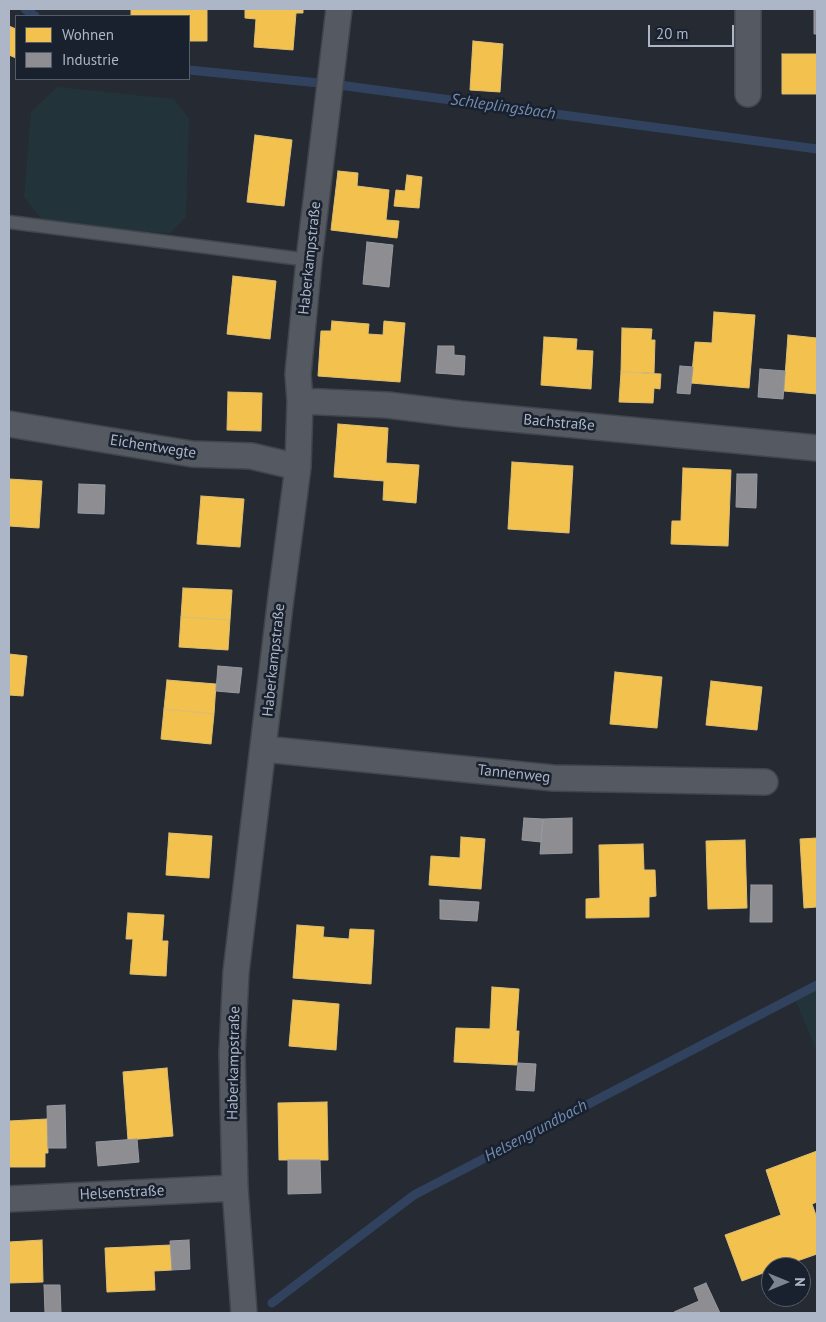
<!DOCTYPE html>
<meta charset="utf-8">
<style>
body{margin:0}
#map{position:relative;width:826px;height:1322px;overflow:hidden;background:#252a33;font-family:"PT Sans",sans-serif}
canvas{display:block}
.frame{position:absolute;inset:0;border:10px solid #adb6c6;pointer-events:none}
.legend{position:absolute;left:15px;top:15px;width:175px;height:65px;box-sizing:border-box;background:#19212e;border:1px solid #545d6b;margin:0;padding:6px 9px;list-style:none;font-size:15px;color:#adb6c6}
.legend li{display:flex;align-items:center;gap:10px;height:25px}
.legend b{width:25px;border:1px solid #545d6b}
.north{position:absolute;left:761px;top:1257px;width:50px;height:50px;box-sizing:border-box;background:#19212e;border:1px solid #545d6b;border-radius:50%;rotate:90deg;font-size:14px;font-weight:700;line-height:20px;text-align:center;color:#adb6c6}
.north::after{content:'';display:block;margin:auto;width:18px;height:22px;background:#7d8593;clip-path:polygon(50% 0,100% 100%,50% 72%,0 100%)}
.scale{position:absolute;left:648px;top:25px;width:86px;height:22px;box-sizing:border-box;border:2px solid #adb6c6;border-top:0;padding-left:6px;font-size:15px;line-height:18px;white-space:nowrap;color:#adb6c6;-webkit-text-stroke:4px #19212e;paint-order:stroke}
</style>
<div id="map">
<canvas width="826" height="1322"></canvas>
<div class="frame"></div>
<ul class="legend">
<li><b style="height:14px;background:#f2c14e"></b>Wohnen</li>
<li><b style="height:14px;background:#8d8d92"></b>Industrie</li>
</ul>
<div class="north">N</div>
<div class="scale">20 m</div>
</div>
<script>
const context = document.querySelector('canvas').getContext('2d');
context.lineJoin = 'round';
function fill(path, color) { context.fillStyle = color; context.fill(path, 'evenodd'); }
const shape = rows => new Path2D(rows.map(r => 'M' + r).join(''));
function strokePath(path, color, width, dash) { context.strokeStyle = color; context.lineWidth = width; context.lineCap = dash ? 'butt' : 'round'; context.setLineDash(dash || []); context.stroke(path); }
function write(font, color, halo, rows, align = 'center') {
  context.font = font + ' "PT Sans",sans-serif'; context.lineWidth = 5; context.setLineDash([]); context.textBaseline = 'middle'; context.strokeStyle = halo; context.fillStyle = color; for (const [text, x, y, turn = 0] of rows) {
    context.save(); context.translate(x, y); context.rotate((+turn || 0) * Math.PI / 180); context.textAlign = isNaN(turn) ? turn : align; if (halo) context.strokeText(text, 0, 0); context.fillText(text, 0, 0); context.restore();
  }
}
fill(shape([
 [57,87,174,99,189,119,186,217,170,233,48,227,24,197,31,112],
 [817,989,817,1051,792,993]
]), '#223439');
const homes = shape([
 [131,9,207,9,207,41,189,41,189,16,131,16,131,9],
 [245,9,303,9,303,13,296,13,293,50,254,47,256,19,245,18,245,9],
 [9,26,16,29,16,58,9,55,9,26],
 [473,41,503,44,500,92,470,90,473,41],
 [782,54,817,54,817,94,782,94,782,54],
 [255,135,292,140,284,206,247,202,255,135],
 [338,171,358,173,357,186,389,190,386,220,399,221,397,238,331,230,338,171],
 [407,175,422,177,419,208,394,206,396,190,405,191,407,175],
 [233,276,276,281,270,339,227,334,233,276],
 [714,312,755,315,749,388,691,383,695,342,712,343,714,312],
 [332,321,369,324,368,334,383,335,384,321,405,323,400,382,318,376,321,331,331,331,332,321],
 [622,328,652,329,651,340,655,340,654,373,621,372,622,328],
 [788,335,817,338,817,394,784,391,788,335],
 [544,337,577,339,576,350,593,351,591,389,541,385,544,337],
 [621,372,661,374,660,389,654,388,653,403,619,402,621,372],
 [228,392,262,393,261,431,227,430,228,392],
 [338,424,388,428,386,463,419,465,416,503,383,500,384,481,334,477,338,424],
 [512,462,573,466,569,533,508,529,512,462],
 [683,468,731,470,728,546,671,544,672,521,681,521,683,468],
 [9,479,42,481,39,528,9,526,9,479],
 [201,496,244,499,240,547,197,544,201,496],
 [183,588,232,590,230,620,181,617,183,588],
 [181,617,230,620,228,650,179,647,181,617],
 [9,654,27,656,23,696,9,695,9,654],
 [615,672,662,677,657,728,610,724,615,672],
 [167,680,216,684,214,714,164,709,167,680],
 [711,681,762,687,757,730,706,725,711,681],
 [164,709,214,714,211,744,161,739,164,709],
 [169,833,212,836,209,878,166,875,169,833],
 [461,837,485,839,481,889,429,885,431,856,460,858,461,837],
 [817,838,817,907,804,908,800,839,817,838],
 [745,840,747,908,708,909,706,841,745,840],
 [643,844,644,870,655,870,656,896,649,897,649,917,586,918,586,899,600,898,599,845,643,844],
 [128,913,164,915,162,941,168,941,166,976,130,974,133,939,126,939,128,913],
 [297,925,324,927,323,937,349,939,350,929,374,930,371,984,293,978,297,925],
 [492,987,519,989,516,1031,519,1031,517,1065,454,1062,456,1028,490,1029,492,987],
 [293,1000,339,1004,336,1050,289,1046,293,1000],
 [167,1068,173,1136,128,1140,123,1072,167,1068],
 [327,1102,328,1160,279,1160,278,1103,327,1102],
 [47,1119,48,1153,45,1153,45,1167,9,1167,9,1121,47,1119],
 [817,1151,817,1202,812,1204,817,1218,817,1254,780,1267,771,1267,771,1270,742,1281,725,1235,781,1215,766,1170,817,1151],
 [42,1240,43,1282,9,1283,9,1242,42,1240],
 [171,1245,172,1270,154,1271,155,1290,107,1292,105,1248,171,1245]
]);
fill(homes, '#f2c14e');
strokePath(homes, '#ddbe72', 1);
const industry = shape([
 [814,9,817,9,817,34,814,34,814,9],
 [367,242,393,245,389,287,363,284,367,242],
 [438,346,454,346,454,355,465,356,464,375,436,373,438,346],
 [680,366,693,367,690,394,677,393,680,366],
 [760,369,785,371,783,399,758,397,760,369],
 [737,474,757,474,756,508,736,507,737,474],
 [79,484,105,485,104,514,78,513,79,484],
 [218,666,242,668,239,693,216,691,218,666],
 [524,818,543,819,541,842,522,840,524,818],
 [572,818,572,853,540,854,543,819,572,818],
 [751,885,772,885,772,922,750,922,751,885],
 [440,900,479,902,477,921,440,919,440,900],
 [518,1063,536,1064,534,1091,516,1090,518,1063],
 [65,1105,66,1148,48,1148,47,1106,65,1105],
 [137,1139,139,1162,98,1166,96,1142,137,1139],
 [288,1160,320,1160,321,1193,288,1194,288,1160],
 [189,1240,190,1269,172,1270,170,1241,189,1240],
 [706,1283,720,1313,675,1313,674,1312,699,1301,694,1288,706,1283],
 [44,1285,60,1285,61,1313,45,1313,44,1285]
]);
fill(industry, '#8d8d92');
strokePath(industry, '#9799a2', 1);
strokePath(shape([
 [25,9,35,16],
 [189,70,339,85,817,149],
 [272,1303,414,1195,817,985]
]), '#31425e', 9);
const service = shape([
 [9,222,309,260]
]);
const minor = shape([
 [748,9,748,94],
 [300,401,387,405,461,414,817,448],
 [9,424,192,454,251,456,298,467],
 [264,749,553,778,765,782],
 [9,1199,235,1188],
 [244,1313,235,1188,232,1053,236,972,280,605,298,467,300,401,298,374,309,260,339,9]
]);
strokePath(service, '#41454c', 15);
strokePath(minor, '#41454c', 28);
strokePath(service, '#545962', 12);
strokePath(minor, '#545962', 25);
write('15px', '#adb6c6', '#19212e', [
 ["Haberkampstraße",310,258,-84],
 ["Bachstraße",559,423,5],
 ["Eichentwegte",153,447,9],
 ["Haberkampstraße",274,660,-84],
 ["Tannenweg",514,774,6],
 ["Haberkampstraße",234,1063,-89],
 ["Helsenstraße",122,1193,-3]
]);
write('italic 16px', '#748bb0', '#19212e', [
 ["Schleplingsbach",503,107,8],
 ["Helsengrundbach",536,1131,-28]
]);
</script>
